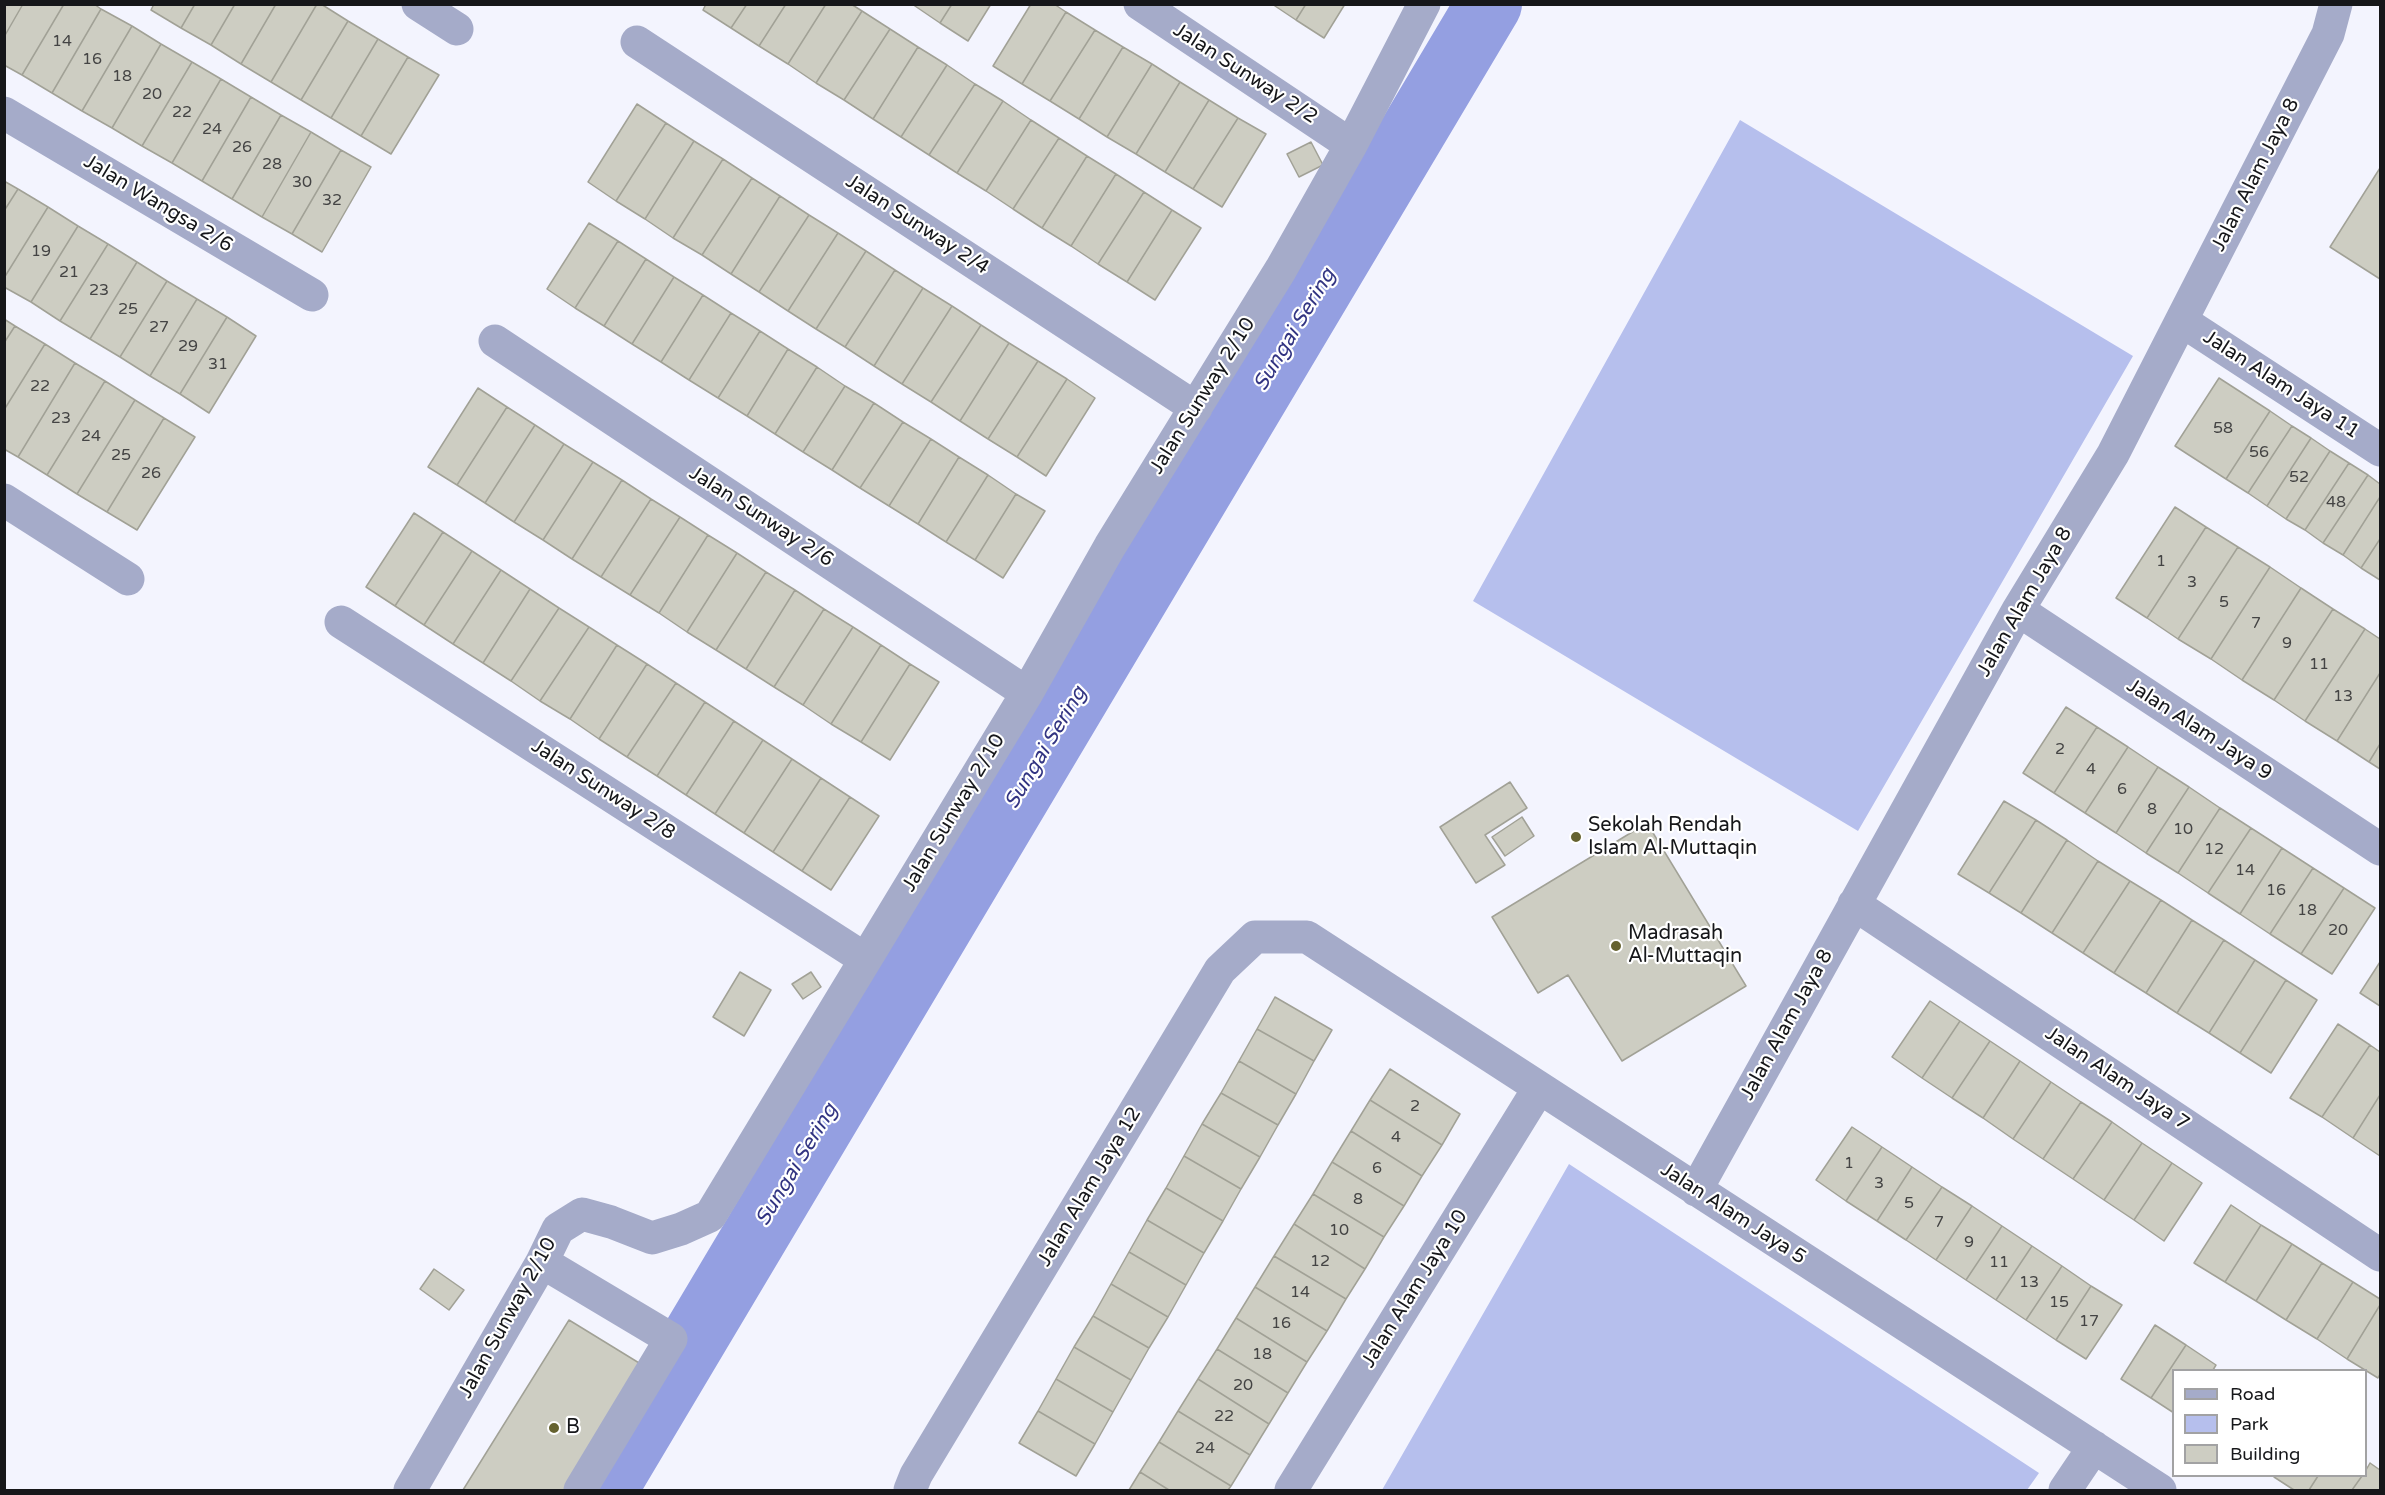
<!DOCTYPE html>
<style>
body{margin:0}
#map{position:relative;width:2385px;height:1495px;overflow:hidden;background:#f3f4fe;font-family:"Varela Round",sans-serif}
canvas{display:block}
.frame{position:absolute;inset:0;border:6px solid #16171a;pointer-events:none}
.legend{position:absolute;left:2172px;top:1369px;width:195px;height:108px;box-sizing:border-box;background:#fff;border:2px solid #a2a2a3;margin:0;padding:8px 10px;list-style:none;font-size:18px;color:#16171a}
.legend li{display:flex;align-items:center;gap:12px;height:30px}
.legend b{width:30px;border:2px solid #a2a2a3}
</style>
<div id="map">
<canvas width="2385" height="1495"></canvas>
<div class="frame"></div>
<ul class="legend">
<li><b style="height:8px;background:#a5abc9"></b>Road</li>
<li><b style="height:16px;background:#b6bfed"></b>Park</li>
<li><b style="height:16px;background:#cdcdc2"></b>Building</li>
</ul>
</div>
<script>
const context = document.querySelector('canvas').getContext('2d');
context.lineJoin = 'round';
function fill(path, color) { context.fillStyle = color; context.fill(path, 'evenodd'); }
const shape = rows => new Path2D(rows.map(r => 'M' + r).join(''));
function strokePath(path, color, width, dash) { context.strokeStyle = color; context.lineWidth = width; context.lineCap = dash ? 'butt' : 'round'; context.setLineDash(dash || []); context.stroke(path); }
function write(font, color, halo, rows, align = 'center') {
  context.font = font + ' "Varela Round",sans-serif'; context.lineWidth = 4.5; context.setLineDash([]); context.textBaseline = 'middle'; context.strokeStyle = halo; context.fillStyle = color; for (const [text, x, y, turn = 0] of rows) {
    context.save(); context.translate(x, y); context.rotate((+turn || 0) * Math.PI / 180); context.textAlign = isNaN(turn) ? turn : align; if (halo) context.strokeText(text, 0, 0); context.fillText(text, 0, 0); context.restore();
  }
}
fill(shape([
 [1740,120,2133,356,1858,831,1473,601],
 [1569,1164,2039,1473,2027,1490,1382,1490]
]), '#b6bfed');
strokePath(shape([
 [604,1490,1489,4]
]), '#949fe1', 66);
const building = shape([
 [4,4,23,4,4,37,4,4],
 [23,4,64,4,22,75,4,65,4,37,23,4],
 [64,4,94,4,101,9,52,93,22,75,64,4],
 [154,4,195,4,181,28,151,10,154,4],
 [195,4,235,4,211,45,181,28,195,4],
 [235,4,276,4,241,64,211,45,235,4],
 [276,4,317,4,271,82,241,64,276,4],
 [317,4,321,4,348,21,301,100,271,82,317,4],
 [706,4,747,4,731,28,703,10,706,4],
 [747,4,786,4,759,46,731,28,747,4],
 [786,4,826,4,788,64,759,46,786,4],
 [826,4,851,4,862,11,816,83,788,64,826,4],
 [912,4,952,4,940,23,912,4],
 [952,4,991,4,968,41,940,23,952,4],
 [1031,4,1054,4,1066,12,1022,84,993,66,1031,4],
 [1272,4,1306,4,1296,20,1272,4],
 [1306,4,1345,4,1324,38,1296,20,1306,4],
 [101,9,132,26,82,111,52,93,101,9],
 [862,11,890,29,844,100,816,83,862,11],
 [1066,12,1095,30,1050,101,1022,84,1066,12],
 [348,21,378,39,331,118,301,100,348,21],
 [132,26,161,44,112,128,82,111,132,26],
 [890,29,918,47,873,119,844,100,890,29],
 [1095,30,1123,47,1079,119,1050,101,1095,30],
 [378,39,408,57,361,136,331,118,378,39],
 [161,44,192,62,142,146,112,128,161,44],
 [918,47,947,65,901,137,873,119,918,47],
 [1123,47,1152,64,1107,137,1079,119,1123,47],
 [408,57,439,75,391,154,361,136,408,57],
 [192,62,221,79,172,163,142,146,192,62],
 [1152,64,1180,82,1136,154,1107,137,1152,64],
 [947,65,975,84,929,155,901,137,947,65],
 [221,79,251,97,202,181,172,163,221,79],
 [1180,82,1209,100,1165,172,1136,154,1180,82],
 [975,84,1003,101,957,173,929,155,975,84],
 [251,97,281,115,232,199,202,181,251,97],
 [1209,100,1238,118,1193,189,1165,172,1209,100],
 [1003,101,1031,120,986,191,957,173,1003,101],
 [637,104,666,123,616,201,588,182,637,104],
 [281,115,311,132,262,217,232,199,281,115],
 [1238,118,1266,134,1222,207,1193,189,1238,118],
 [1031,120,1059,138,1013,209,986,191,1031,120],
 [666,123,694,141,645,219,616,201,666,123],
 [311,132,341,150,292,234,262,217,311,132],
 [1059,138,1087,156,1042,228,1013,209,1059,138],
 [694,141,723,159,673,238,645,219,694,141],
 [1311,142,1323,165,1299,177,1287,154,1311,142],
 [341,150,371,167,322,252,292,234,341,150],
 [1087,156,1116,174,1071,246,1042,228,1087,156],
 [723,159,752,178,702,255,673,238,723,159],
 [2380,168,2380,279,2330,247,2380,168],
 [1116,174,1144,192,1098,264,1071,246,1116,174],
 [752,178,780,196,731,274,702,255,752,178],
 [4,181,18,189,4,211,4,181],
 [18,189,48,207,4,278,4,211,18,189],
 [1144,192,1172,210,1127,282,1098,264,1144,192],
 [780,196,809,215,759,292,731,274,780,196],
 [48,207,78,226,31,302,4,287,4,278,48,207],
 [1172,210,1201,228,1155,300,1127,282,1172,210],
 [809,215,838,233,788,311,759,292,809,215],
 [589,223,618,241,575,308,547,289,589,223],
 [78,226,108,244,60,321,31,302,78,226],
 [838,233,866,251,816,329,788,311,838,233],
 [618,241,646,259,604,326,575,308,618,241],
 [108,244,137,262,90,339,60,321,108,244],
 [866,251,895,270,845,347,816,329,866,251],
 [646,259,674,277,632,344,604,326,646,259],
 [137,262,167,281,120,357,90,339,137,262],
 [895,270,923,288,874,366,845,347,895,270],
 [674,277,703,295,661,362,632,344,674,277],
 [167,281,197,299,150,376,120,357,167,281],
 [923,288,952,306,902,384,874,366,923,288],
 [703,295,731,313,689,380,661,362,703,295],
 [197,299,227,317,180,394,150,376,197,299],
 [952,306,981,325,931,402,902,384,952,306],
 [731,313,760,331,718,398,689,380,731,313],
 [227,317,256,336,209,413,180,394,227,317],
 [4,319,15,326,4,343,4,319],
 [981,325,1009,343,960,421,931,402,981,325],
 [15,326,45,344,4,410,4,343,15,326],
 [760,331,788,349,747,416,718,398,760,331],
 [1009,343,1038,361,988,439,960,421,1009,343],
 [45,344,75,363,18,457,4,449,4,410,45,344],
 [788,349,817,367,775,434,747,416,788,349],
 [1038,361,1067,379,1017,457,988,439,1038,361],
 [75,363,105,381,47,475,18,457,75,363],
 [817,367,845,386,803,452,775,434,817,367],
 [2219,378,2270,411,2226,479,2175,446,2219,378],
 [1067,379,1095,398,1046,476,1017,457,1067,379],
 [105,381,135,400,77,494,47,475,105,381],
 [845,386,874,403,832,470,803,452,845,386],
 [478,388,507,407,457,485,428,467,478,388],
 [135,400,164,418,107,512,77,494,135,400],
 [874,403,903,422,860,488,832,470,874,403],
 [507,407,535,425,485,503,457,485,507,407],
 [2270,411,2292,426,2248,493,2226,479,2270,411],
 [164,418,195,437,137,530,107,512,164,418],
 [903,422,931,439,889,506,860,488,903,422],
 [535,425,564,444,514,522,485,503,535,425],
 [2292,426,2311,438,2267,506,2248,493,2292,426],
 [2311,438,2330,451,2286,519,2267,506,2311,438],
 [931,439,959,457,918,524,889,506,931,439],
 [564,444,593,462,543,540,514,522,564,444],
 [2330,451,2349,463,2305,530,2286,519,2330,451],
 [959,457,988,475,946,542,918,524,959,457],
 [593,462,622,480,572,559,543,540,593,462],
 [2349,463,2368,475,2323,543,2305,530,2349,463],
 [988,475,1016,494,975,560,946,542,988,475],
 [2368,475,2380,484,2380,497,2343,555,2323,543,2368,475],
 [622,480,651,499,601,577,572,559,622,480],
 [1016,494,1045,511,1003,578,975,560,1016,494],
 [2380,497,2380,539,2361,568,2343,555,2380,497],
 [651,499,680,517,630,595,601,577,651,499],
 [2175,507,2206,527,2147,618,2116,598,2175,507],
 [414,513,443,532,395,606,366,587,414,513],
 [680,517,708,535,659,613,630,595,680,517],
 [2206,527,2238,547,2178,639,2147,618,2206,527],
 [443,532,472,551,424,625,395,606,443,532],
 [708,535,737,553,687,632,659,613,708,535],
 [2380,539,2380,580,2361,568,2380,539],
 [2238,547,2270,567,2211,659,2178,639,2238,547],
 [472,551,501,570,453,644,424,625,472,551],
 [737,553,766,572,716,650,687,632,737,553],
 [2270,567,2301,588,2242,680,2211,659,2270,567],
 [501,570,530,589,483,663,453,644,501,570],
 [766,572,795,590,746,669,716,650,766,572],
 [2301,588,2333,609,2274,700,2242,680,2301,588],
 [530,589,559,608,511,681,483,663,530,589],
 [795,590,824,609,774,687,746,669,795,590],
 [559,608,589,627,540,701,511,681,559,608],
 [824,609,853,627,803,705,774,687,824,609],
 [2333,609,2365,629,2305,721,2274,700,2333,609],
 [589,627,617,645,570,719,540,701,589,627],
 [853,627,881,645,831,724,803,705,853,627],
 [2365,629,2380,639,2380,673,2337,741,2305,721,2365,629],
 [617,645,647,664,599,739,570,719,617,645],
 [881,645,910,664,861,742,831,724,881,645],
 [647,664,676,683,627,757,599,739,647,664],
 [910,664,939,682,890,760,861,742,910,664],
 [2380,673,2380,744,2369,762,2337,741,2380,673],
 [676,683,705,702,657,776,627,757,676,683],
 [705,702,734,721,686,795,657,776,705,702],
 [2066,707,2097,727,2054,793,2023,773,2066,707],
 [734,721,763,740,715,814,686,795,734,721],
 [2097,727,2128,747,2085,813,2054,793,2097,727],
 [763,740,792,759,744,833,715,814,763,740],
 [2380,744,2380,769,2369,762,2380,744],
 [2128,747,2158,767,2116,833,2085,813,2128,747],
 [792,759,821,778,773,852,744,833,792,759],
 [2158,767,2189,787,2146,853,2116,833,2158,767],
 [821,778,850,797,802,871,773,852,821,778],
 [1510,782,1527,808,1485,835,1505,865,1476,883,1440,827,1510,782],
 [2189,787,2220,808,2178,873,2146,853,2189,787],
 [850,797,879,816,831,890,802,871,850,797],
 [2004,801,2036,820,1989,893,1958,874,2004,801],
 [2220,808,2251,828,2208,893,2178,873,2220,808],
 [1522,817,1534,836,1505,856,1492,837,1522,817],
 [2036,820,2067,840,2021,913,1989,893,2036,820],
 [1647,823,1746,986,1622,1061,1568,975,1538,993,1492,917,1647,823],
 [2251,828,2282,848,2240,914,2208,893,2251,828],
 [2067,840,2098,861,2052,933,2021,913,2067,840],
 [2282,848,2313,868,2270,934,2240,914,2282,848],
 [2098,861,2130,881,2083,953,2052,933,2098,861],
 [2313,868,2344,888,2301,954,2270,934,2313,868],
 [2130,881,2161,900,2114,973,2083,953,2130,881],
 [2344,888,2375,908,2332,974,2301,954,2344,888],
 [2161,900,2192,920,2146,993,2114,973,2161,900],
 [2192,920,2224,940,2177,1013,2146,993,2192,920],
 [2224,940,2255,960,2209,1033,2177,1013,2224,940],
 [2255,960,2286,980,2240,1053,2209,1033,2255,960],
 [2380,962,2380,1006,2360,993,2380,962],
 [740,972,771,990,744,1036,713,1017,740,972],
 [811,972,821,987,803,999,792,984,811,972],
 [2286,980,2317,1000,2271,1073,2240,1053,2286,980],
 [1275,997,1332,1030,1314,1061,1257,1029,1275,997],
 [1930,1001,1960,1021,1922,1078,1892,1057,1930,1001],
 [1960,1021,1990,1041,1952,1098,1922,1078,1960,1021],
 [2338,1024,2370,1045,2322,1117,2290,1098,2338,1024],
 [1257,1029,1314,1061,1296,1094,1239,1061,1257,1029],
 [1990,1041,2020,1061,1983,1118,1952,1098,1990,1041],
 [2370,1045,2380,1052,2380,1095,2353,1138,2322,1117,2370,1045],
 [1239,1061,1296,1094,1278,1125,1221,1093,1239,1061],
 [2020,1061,2051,1082,2013,1139,1983,1118,2020,1061],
 [1390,1069,1460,1114,1442,1145,1370,1100,1390,1069],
 [2051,1082,2081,1102,2043,1159,2013,1139,2051,1082],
 [1221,1093,1278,1125,1260,1157,1202,1124,1221,1093],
 [2380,1095,2380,1156,2353,1138,2380,1095],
 [1370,1100,1442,1145,1422,1176,1351,1131,1370,1100],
 [2081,1102,2112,1122,2073,1179,2043,1159,2081,1102],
 [2112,1122,2142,1143,2104,1200,2073,1179,2112,1122],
 [1202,1124,1260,1157,1241,1189,1184,1156,1202,1124],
 [1852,1127,1882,1147,1846,1201,1816,1180,1852,1127],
 [1351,1131,1422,1176,1404,1206,1332,1162,1351,1131],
 [2142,1143,2172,1163,2134,1220,2104,1200,2142,1143],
 [1882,1147,1912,1167,1877,1221,1846,1201,1882,1147],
 [1184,1156,1241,1189,1223,1221,1166,1188,1184,1156],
 [1332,1162,1404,1206,1384,1237,1313,1194,1332,1162],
 [2172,1163,2202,1183,2164,1241,2134,1220,2172,1163],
 [1912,1167,1942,1187,1906,1240,1877,1221,1912,1167],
 [1942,1187,1972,1206,1936,1260,1906,1240,1942,1187],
 [1166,1188,1223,1221,1204,1253,1147,1220,1166,1188],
 [1313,1194,1384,1237,1365,1269,1294,1224,1313,1194],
 [2231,1205,2261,1225,2225,1282,2194,1263,2231,1205],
 [1972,1206,2002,1226,1966,1280,1936,1260,1972,1206],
 [1147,1220,1204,1253,1186,1285,1129,1252,1147,1220],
 [1294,1224,1365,1269,1346,1299,1274,1256,1294,1224],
 [2261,1225,2292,1244,2256,1301,2225,1282,2261,1225],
 [2002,1226,2032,1246,1996,1300,1966,1280,2002,1226],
 [2292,1244,2322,1263,2286,1320,2256,1301,2292,1244],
 [2032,1246,2062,1266,2026,1320,1996,1300,2032,1246],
 [1129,1252,1186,1285,1168,1317,1111,1284,1129,1252],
 [1274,1256,1346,1299,1327,1331,1255,1287,1274,1256],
 [2322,1263,2353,1282,2317,1339,2286,1320,2322,1263],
 [2062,1266,2091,1286,2056,1340,2026,1320,2062,1266],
 [434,1269,464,1290,449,1310,420,1289,434,1269],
 [2353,1282,2380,1299,2380,1305,2347,1359,2317,1339,2353,1282],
 [1111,1284,1168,1317,1149,1348,1093,1316,1111,1284],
 [2091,1286,2122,1305,2086,1359,2056,1340,2091,1286],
 [1255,1287,1327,1331,1307,1362,1236,1318,1255,1287],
 [2380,1305,2380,1374,2378,1378,2347,1359,2380,1305],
 [1093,1316,1149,1348,1131,1380,1074,1347,1093,1316],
 [1236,1318,1307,1362,1288,1393,1217,1349,1236,1318],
 [569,1320,644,1366,567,1490,463,1490,569,1320],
 [2155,1325,2186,1345,2151,1398,2121,1379,2155,1325],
 [2186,1345,2216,1365,2213,1370,2174,1370,2174,1413,2151,1398,2186,1345],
 [1074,1347,1131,1380,1113,1412,1056,1379,1074,1347],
 [1217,1349,1288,1393,1269,1424,1198,1379,1217,1349],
 [1056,1379,1113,1412,1095,1444,1038,1411,1056,1379],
 [1198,1379,1269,1424,1250,1455,1178,1411,1198,1379],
 [1038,1411,1095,1444,1076,1476,1019,1443,1038,1411],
 [1178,1411,1250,1455,1231,1486,1159,1442,1178,1411],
 [1159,1442,1231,1486,1228,1490,1169,1490,1140,1472,1159,1442],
 [2370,1463,2380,1470,2380,1490,2352,1490,2362,1476,2366,1476,2366,1470,2370,1463],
 [1140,1472,1169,1490,1129,1490,1140,1472],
 [2275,1476,2318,1476,2309,1490,2294,1490,2274,1477,2275,1476],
 [2318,1476,2362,1476,2352,1490,2309,1490,2318,1476]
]);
fill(building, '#cdcdc2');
strokePath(building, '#a1a196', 1.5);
strokePath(shape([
 [418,4,457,29],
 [1140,4,1351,145],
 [637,42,1196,408],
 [4,113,312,295],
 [2182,321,2380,450],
 [495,341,1027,693],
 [4,500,128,579],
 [2018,610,2380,849],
 [341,622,865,959],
 [1854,904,2380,1255],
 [1696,1190,2018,610,2113,454,2328,34,2336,4],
 [542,1262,671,1339,580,1490],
 [410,1490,542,1262,558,1229,582,1214,611,1222,652,1238,681,1229,710,1216,1027,693,1110,546,1281,269,1351,145,1424,4],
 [910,1490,916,1475,1220,970,1255,937,1307,937,2160,1490],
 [1291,1490,1539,1088],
 [2065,1490,2094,1447]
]), '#a5abc9', 33);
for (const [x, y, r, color] of [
 [1576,837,6,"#65622f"],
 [1616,946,6,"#65622f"],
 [554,1428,6,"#65622f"]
]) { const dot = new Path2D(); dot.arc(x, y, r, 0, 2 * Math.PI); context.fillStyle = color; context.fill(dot); strokePath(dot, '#fff', 2); }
write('16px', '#444', null, [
 ["14",62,42],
 ["16",92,60],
 ["18",122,77],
 ["20",152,95],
 ["22",182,113],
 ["24",212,130],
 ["26",242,148],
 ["28",272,165],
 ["30",302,183],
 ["32",332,201],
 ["19",41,252],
 ["21",69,273],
 ["23",99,291],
 ["25",128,310],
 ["27",159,328],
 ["29",188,347],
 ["31",218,365],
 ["22",40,387],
 ["23",61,419],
 ["58",2223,429],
 ["24",91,437],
 ["56",2259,453],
 ["25",121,456],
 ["26",151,474],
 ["52",2299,478],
 ["48",2336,503],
 ["1",2161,562],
 ["3",2192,583],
 ["5",2224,603],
 ["7",2256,624],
 ["9",2287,644],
 ["11",2319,665],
 ["13",2343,697],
 ["2",2060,750],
 ["4",2091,770],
 ["6",2122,790],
 ["8",2152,810],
 ["10",2183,830],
 ["12",2214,850],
 ["14",2245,871],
 ["16",2276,891],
 ["18",2307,911],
 ["20",2338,931],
 ["2",1415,1107],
 ["4",1396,1138],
 ["1",1849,1164],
 ["6",1377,1169],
 ["3",1879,1184],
 ["8",1358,1200],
 ["5",1909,1204],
 ["7",1939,1223],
 ["10",1339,1231],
 ["9",1969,1243],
 ["12",1320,1262],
 ["11",1999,1263],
 ["13",2029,1283],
 ["14",1300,1293],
 ["15",2059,1303],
 ["17",2089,1322],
 ["16",1281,1324],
 ["18",1262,1355],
 ["20",1243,1386],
 ["22",1224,1417],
 ["24",1205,1449]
]);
write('20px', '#16171a', '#fff', [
 ["Jalan Sunway 2/2",1245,74,33],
 ["Jalan Alam Jaya 8",2256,175,-63],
 ["Jalan Wangsa 2/6",158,204,31],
 ["Jalan Sunway 2/4",917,225,33],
 ["Jalan Alam Jaya 11",2281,385,33],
 ["Jalan Sunway 2/10",1203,396,-58],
 ["Jalan Sunway 2/6",761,517,33],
 ["Jalan Alam Jaya 8",2025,602,-60],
 ["Jalan Alam Jaya 9",2199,730,33],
 ["Jalan Sunway 2/8",603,790,33],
 ["Jalan Sunway 2/10",954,813,-59],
 ["Jalan Alam Jaya 8",1787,1025,-61],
 ["Jalan Alam Jaya 7",2117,1079,34],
 ["Jalan Alam Jaya 12",1090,1187,-59],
 ["Jalan Alam Jaya 5",1733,1214,33],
 ["Jalan Alam Jaya 10",1415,1289,-58],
 ["Jalan Sunway 2/10",508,1318,-61]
]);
write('20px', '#16171a', '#fff', [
 ["Sekolah Rendah",1588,826],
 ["Islam Al-Muttaqin",1588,849],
 ["Madrasah",1628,934],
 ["Al-Muttaqin",1628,957],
 ["B",566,1428]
], 'left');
write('italic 21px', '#323482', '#fff', [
 ["Sungai Sering",1295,330,-59],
 ["Sungai Sering",1046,748,-59],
 ["Sungai Sering",797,1165,-59]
]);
</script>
